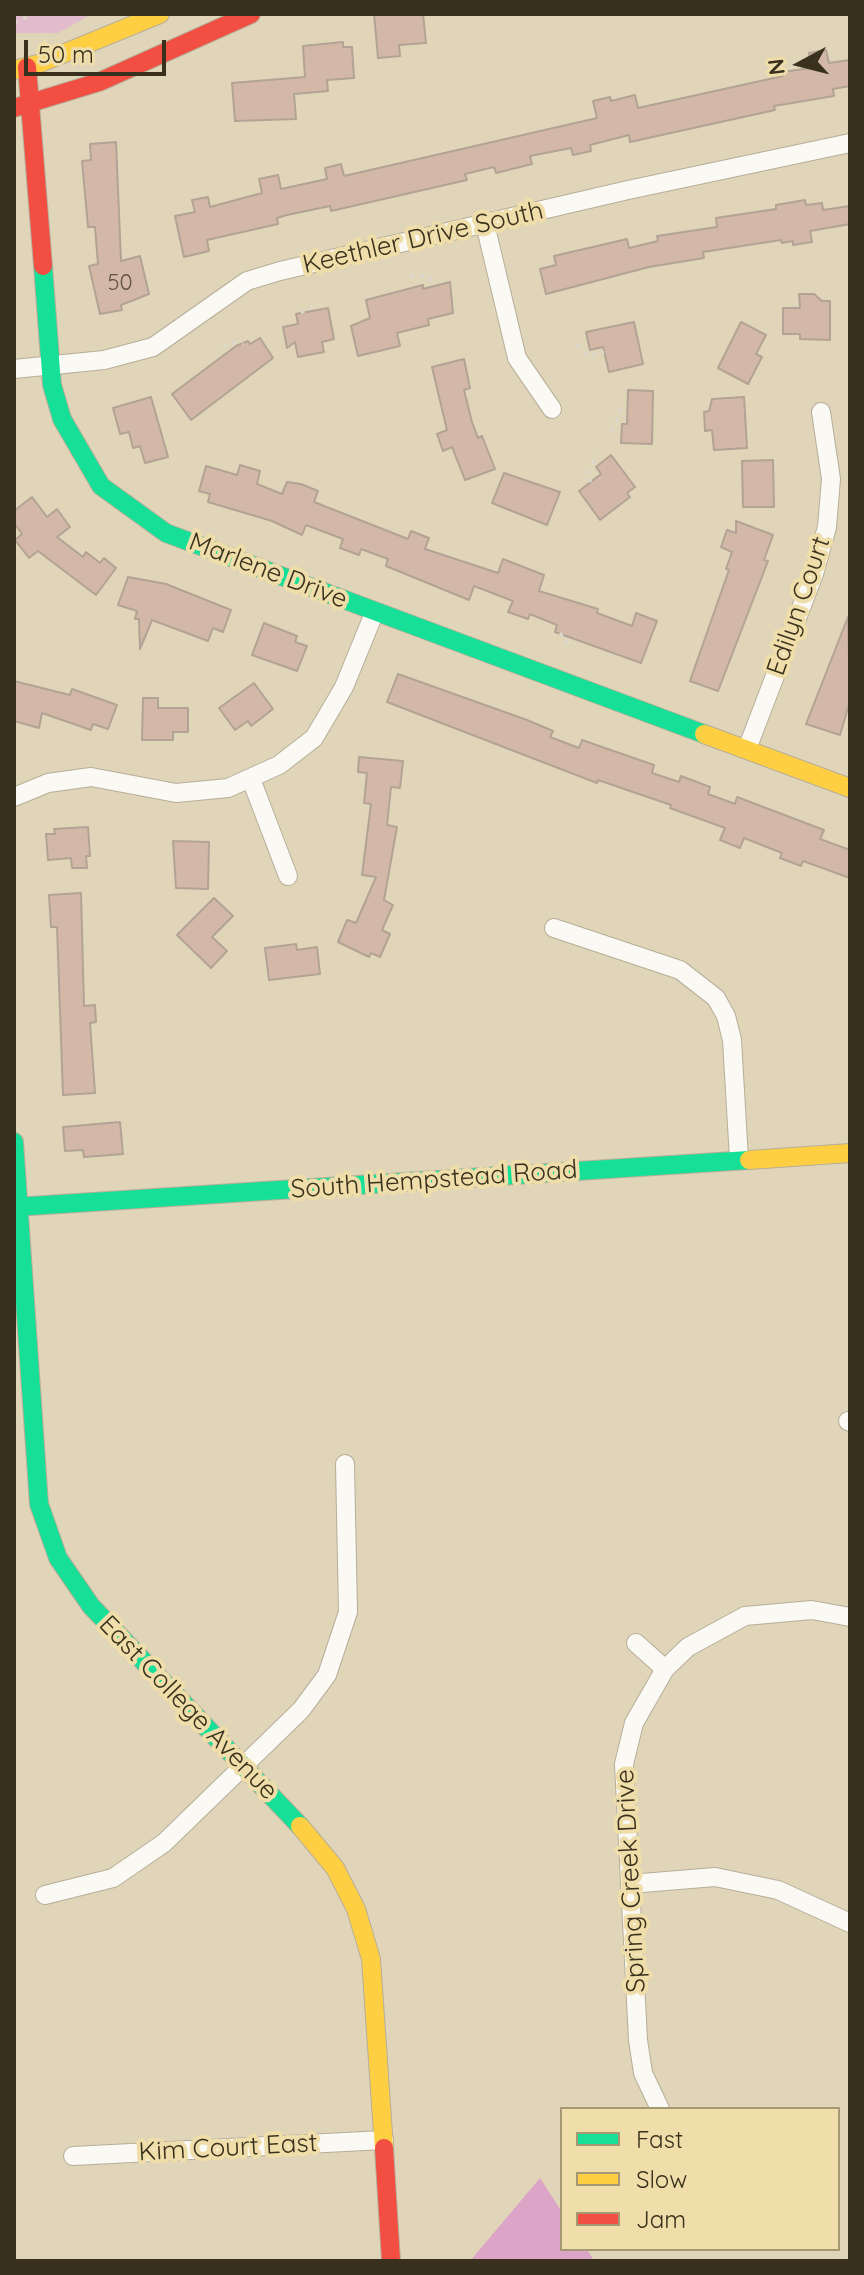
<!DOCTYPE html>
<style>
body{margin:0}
#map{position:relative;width:864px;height:2275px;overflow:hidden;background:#e0d5b9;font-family:Quicksand,sans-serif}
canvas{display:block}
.frame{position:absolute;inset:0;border:16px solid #39311d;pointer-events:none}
.legend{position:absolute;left:560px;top:2107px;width:280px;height:144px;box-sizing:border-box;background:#efddaa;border:2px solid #a69872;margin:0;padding:10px 14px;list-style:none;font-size:24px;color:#39311d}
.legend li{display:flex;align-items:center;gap:16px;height:40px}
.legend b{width:40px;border:2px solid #a69872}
.north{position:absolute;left:760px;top:24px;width:80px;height:80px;-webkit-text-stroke:6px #efddaa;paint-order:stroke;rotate:263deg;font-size:22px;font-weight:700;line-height:32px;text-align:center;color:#39311d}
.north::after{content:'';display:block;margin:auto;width:28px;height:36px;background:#39311d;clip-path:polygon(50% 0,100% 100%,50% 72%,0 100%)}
.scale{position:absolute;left:24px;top:40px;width:142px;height:36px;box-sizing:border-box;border:4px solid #39311d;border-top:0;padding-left:10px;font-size:24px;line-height:28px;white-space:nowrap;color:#39311d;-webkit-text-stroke:6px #efddaa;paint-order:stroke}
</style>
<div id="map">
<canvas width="864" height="2275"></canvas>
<div class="frame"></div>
<ul class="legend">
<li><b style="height:10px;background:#16e098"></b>Fast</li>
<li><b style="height:10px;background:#ffcf43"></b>Slow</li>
<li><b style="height:10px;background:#f24e42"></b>Jam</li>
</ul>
<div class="north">N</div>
<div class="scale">50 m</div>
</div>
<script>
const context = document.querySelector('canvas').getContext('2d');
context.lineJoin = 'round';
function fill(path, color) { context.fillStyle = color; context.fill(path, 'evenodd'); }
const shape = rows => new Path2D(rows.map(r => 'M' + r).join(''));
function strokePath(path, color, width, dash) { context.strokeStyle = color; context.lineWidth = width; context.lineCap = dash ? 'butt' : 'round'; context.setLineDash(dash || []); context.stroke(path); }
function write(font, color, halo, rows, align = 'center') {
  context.font = font + ' Quicksand,sans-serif'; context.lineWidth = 8; context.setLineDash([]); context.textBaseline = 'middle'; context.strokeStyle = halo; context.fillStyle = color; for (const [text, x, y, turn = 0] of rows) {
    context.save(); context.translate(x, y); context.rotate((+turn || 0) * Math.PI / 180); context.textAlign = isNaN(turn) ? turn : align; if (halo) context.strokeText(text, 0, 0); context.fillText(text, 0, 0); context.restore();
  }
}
fill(shape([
 [14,14,92,14,58,33,14,33]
]), '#e2bccc');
fill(shape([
 [540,2178,562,2212,562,2249,587,2249,594,2261,470,2261]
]), '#dca4c6');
const building = shape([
 [374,14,423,14,426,43,399,45,400,56,378,58,374,14],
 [343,42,343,47,352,47,354,78,327,80,328,91,294,94,296,119,235,121,232,83,305,77,303,46,343,42],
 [826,50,829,63,850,60,850,86,833,89,834,96,774,106,775,110,630,142,629,135,590,145,591,151,573,155,571,148,530,156,532,164,496,173,494,167,465,174,467,180,331,211,330,206,287,215,277,218,278,224,207,240,209,251,184,257,175,216,195,212,192,200,208,197,210,207,262,193,259,179,278,175,281,189,327,179,325,168,341,164,344,176,597,118,593,101,610,97,611,101,635,95,638,108,783,76,782,72,811,68,809,53,826,50],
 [116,142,121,261,140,256,149,294,121,305,122,310,100,314,89,266,98,264,95,227,88,227,82,161,91,160,90,144,116,142],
 [805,200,806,205,822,203,823,210,850,206,850,224,810,231,812,242,793,245,793,241,782,243,781,240,703,252,704,258,649,267,546,294,540,269,556,265,554,256,627,239,629,248,658,241,657,236,717,227,716,218,776,209,776,205,805,200],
 [450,282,453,313,428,319,429,325,397,333,400,346,358,356,351,326,370,318,366,300,423,285,423,289,450,282],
 [799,294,814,294,822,301,830,301,830,340,800,339,800,334,783,334,783,308,800,308,799,294],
 [328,308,334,339,322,342,324,352,298,357,295,342,287,348,283,327,298,324,296,314,328,308],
 [634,322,643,364,609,372,603,347,590,350,586,332,634,322],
 [741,322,766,335,756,354,762,357,748,384,718,368,741,322],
 [260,338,273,358,191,420,172,394,236,346,248,341,250,344,260,338],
 [464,359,470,388,464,390,472,422,478,438,482,436,495,469,465,480,452,447,443,451,437,434,447,430,432,367,464,359],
 [628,390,653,391,652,444,621,443,622,424,627,424,628,390],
 [151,397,168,457,145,463,140,446,133,448,129,432,120,434,113,408,151,397],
 [744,397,747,448,714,450,712,430,705,431,704,412,709,411,712,399,744,397],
 [611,455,635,487,627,493,630,497,600,520,579,491,601,474,596,467,611,455],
 [773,460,774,507,743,507,742,461,773,460],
 [240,465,260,471,257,484,282,494,287,482,301,484,318,491,314,502,408,539,411,531,429,538,425,549,498,573,503,559,544,575,539,591,598,609,597,613,632,626,636,613,657,621,641,663,555,632,557,625,530,614,528,619,508,612,513,601,474,586,469,600,386,566,388,559,361,549,359,555,340,548,343,539,306,525,302,535,272,521,208,502,210,494,199,491,206,466,237,475,240,465],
 [504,473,560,492,547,525,492,503,504,473],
 [32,497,47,517,57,509,70,527,57,537,83,557,86,552,100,563,104,558,116,568,96,595,38,551,29,558,15,540,22,534,14,523,14,511,32,497],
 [736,521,773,535,764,560,768,561,718,691,690,681,729,570,726,569,732,552,721,547,727,530,736,533,736,521],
 [128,577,166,584,231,610,223,632,213,628,208,641,152,620,140,649,139,619,135,619,137,611,118,605,128,577],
 [848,617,850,701,840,735,806,724,848,617],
 [264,623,297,636,295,642,307,646,297,671,252,655,264,623],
 [398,674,527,720,553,731,550,737,579,748,582,740,654,765,652,773,679,782,681,776,710,787,708,794,735,804,737,797,824,830,820,839,850,850,850,878,803,861,801,866,780,858,782,853,744,838,740,848,720,840,725,828,670,808,671,805,598,780,597,783,387,702,398,674],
 [14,681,70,695,72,689,117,705,108,729,93,724,91,730,42,713,39,728,14,721,14,681],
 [254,683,273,709,251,726,248,721,235,730,219,708,254,683],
 [143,698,158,698,158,708,188,708,188,732,173,732,173,740,142,740,143,698],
 [359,757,403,761,400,788,391,787,387,825,397,827,384,900,393,905,382,930,390,934,380,957,371,953,369,957,338,942,347,920,356,923,376,877,362,875,371,804,364,803,367,773,358,772,359,757],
 [88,827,90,856,86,856,87,868,72,868,71,858,48,860,46,834,55,834,54,829,88,827],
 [173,841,209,842,208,889,176,888,173,841],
 [81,893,84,1006,95,1005,96,1022,90,1023,95,1093,63,1095,57,927,51,927,49,895,81,893],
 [214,898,233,916,212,937,227,951,211,968,177,935,214,898],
 [296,944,297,950,317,947,320,974,269,980,265,948,296,944],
 [120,1122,123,1154,84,1157,83,1150,65,1151,63,1127,120,1122]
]);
fill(building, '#d4b8a7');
strokePath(building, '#b2a394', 2);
const street = shape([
 [485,224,517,358,552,409],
 [14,369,104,360,153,347,247,281,280,271,628,190,850,143],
 [747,749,814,574,827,527,831,479,821,412],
 [251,779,288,876],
 [14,797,48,783,91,777,176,793,228,788,279,765,314,738,344,687,375,611],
 [554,928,680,970,716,998,726,1016,732,1040,739,1159],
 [848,1421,850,1422],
 [636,1643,665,1669],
 [630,1884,715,1877,778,1890,850,1923],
 [45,1895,113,1878,164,1843,301,1710,327,1675,348,1612,345,1464],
 [660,2109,643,2073,638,2040,624,1764,634,1723,665,1669,688,1647,745,1616,812,1610,850,1617],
 [73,2156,384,2140]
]);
const fast = shape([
 [43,266,52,385,62,419,101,486,166,533,704,734],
 [14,1142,39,1504,58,1558,91,1606,300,1826],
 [14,1207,749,1160]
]);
const slow = shape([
 [14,70,38,64,160,14],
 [704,734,850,788],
 [749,1160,850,1153],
 [300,1826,335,1868,356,1909,371,1959,384,2148]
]);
const jam = shape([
 [27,67,43,266],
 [14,108,99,82,251,14],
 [384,2148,391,2261]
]);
strokePath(street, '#b7ae99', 20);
strokePath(fast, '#b7ae99', 20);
strokePath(slow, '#b7ae99', 20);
strokePath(jam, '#b7ae99', 20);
strokePath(shape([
 [14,23,35,14],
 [410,276,429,277,434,286],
 [301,313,317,304],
 [577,344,589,356,604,352],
 [223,346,237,342,243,344],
 [612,431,621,410,628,410],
 [591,482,587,476,597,454],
 [560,633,572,648]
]), '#dbd8ce', 3, [4, 6]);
strokePath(street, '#faf9f4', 18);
strokePath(fast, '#16e098', 18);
strokePath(slow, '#ffcf43', 18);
strokePath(jam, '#f24e42', 18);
write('22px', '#605340', null, [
 ["50",120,283]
]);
write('26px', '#39311d', '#efddaa', [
 ["Keethler Drive South",423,238,-13],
 ["Marlene Drive",268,571,21],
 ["Edilyn Court",799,606,-71],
 ["South Hempstead Road",434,1180,-4],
 ["East College Avenue",188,1708,46],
 ["Spring Creek Drive",631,1881,-93],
 ["Kim Court East",228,2148,-3]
]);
</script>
